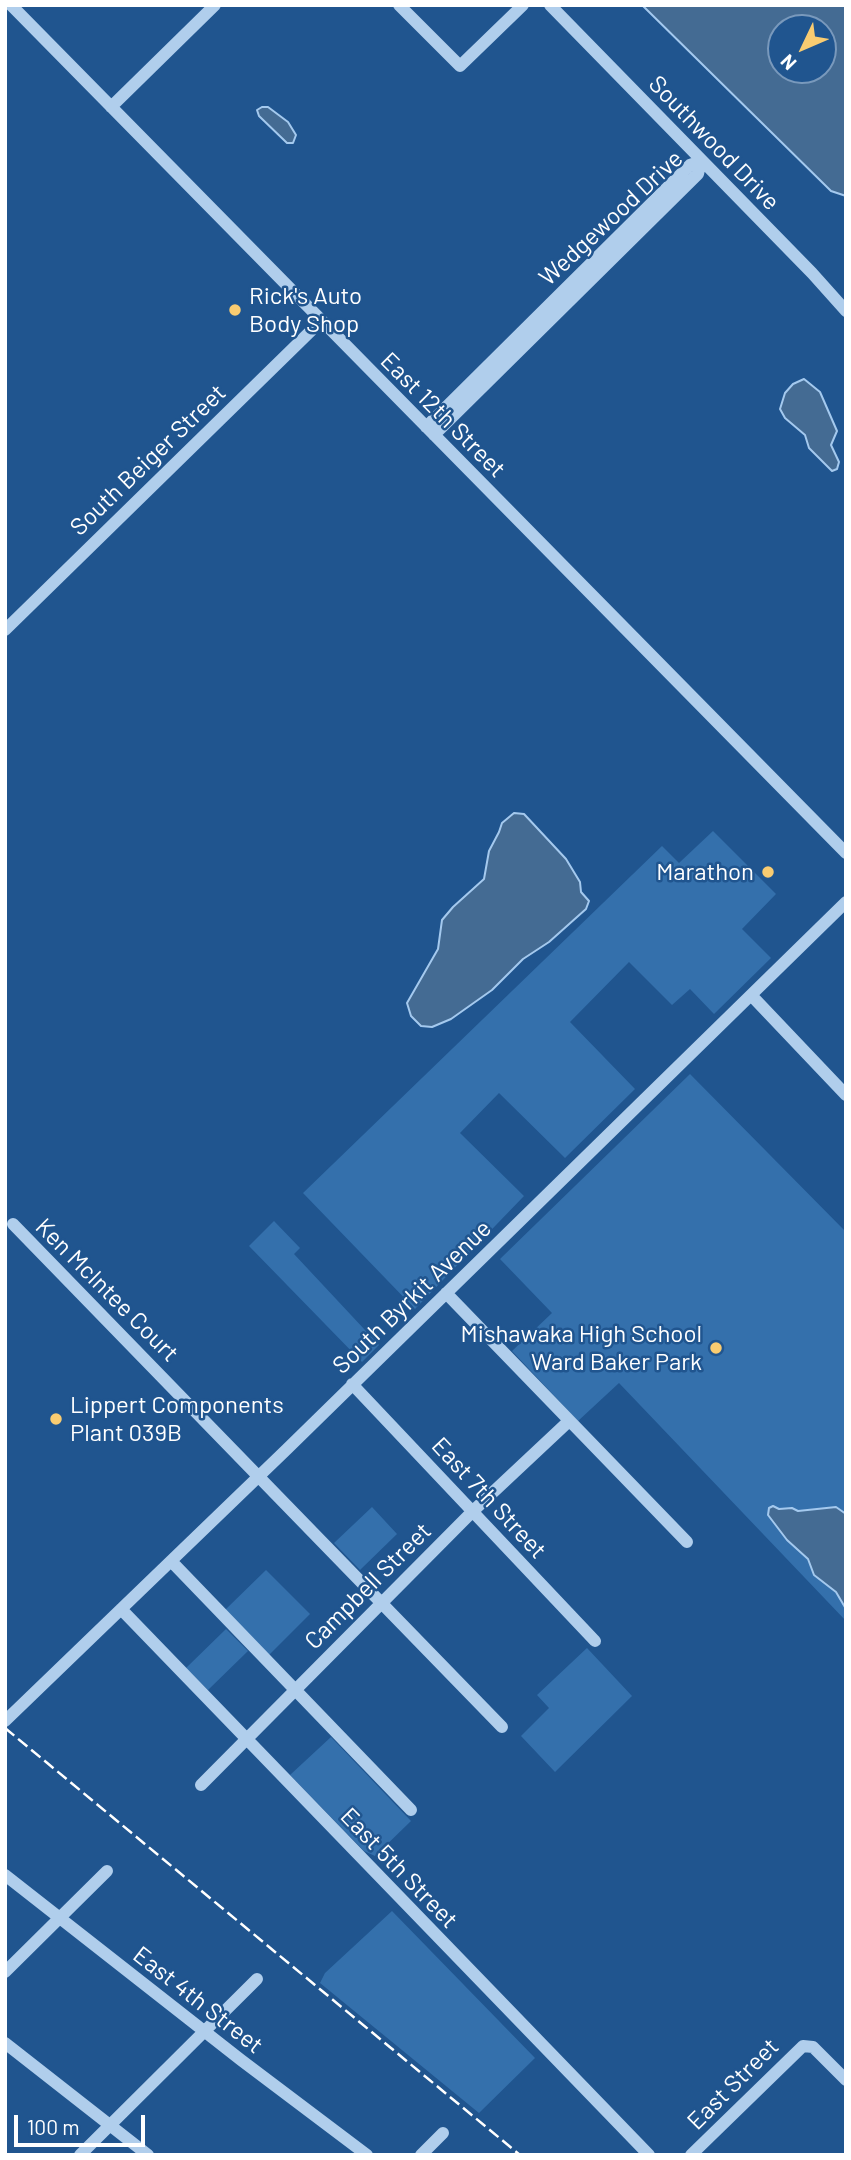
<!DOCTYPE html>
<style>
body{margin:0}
#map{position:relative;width:851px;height:2160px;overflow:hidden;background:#20558f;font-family:Barlow,sans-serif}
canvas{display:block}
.frame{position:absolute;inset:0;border:7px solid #fff;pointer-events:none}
.north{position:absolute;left:767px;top:14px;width:70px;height:70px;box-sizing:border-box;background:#20558f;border:2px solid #7999bc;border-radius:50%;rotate:226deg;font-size:19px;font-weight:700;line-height:28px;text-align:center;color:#fff}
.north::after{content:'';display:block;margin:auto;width:24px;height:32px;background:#f9cc71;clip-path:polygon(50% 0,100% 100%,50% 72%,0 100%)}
.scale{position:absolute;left:14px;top:2115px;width:131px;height:32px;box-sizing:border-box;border:4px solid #fff;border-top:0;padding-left:9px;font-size:21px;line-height:24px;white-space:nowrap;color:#fff;-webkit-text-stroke:5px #20558f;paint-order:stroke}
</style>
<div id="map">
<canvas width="851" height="2160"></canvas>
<div class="frame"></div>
<div class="north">N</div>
<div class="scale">100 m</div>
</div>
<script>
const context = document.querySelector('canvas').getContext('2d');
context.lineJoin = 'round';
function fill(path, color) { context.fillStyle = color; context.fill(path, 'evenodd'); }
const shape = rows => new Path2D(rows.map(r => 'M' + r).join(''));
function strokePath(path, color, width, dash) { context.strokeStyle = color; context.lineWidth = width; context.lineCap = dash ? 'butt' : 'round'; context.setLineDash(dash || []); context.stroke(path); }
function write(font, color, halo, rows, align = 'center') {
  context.font = font + ' Barlow,sans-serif'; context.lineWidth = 5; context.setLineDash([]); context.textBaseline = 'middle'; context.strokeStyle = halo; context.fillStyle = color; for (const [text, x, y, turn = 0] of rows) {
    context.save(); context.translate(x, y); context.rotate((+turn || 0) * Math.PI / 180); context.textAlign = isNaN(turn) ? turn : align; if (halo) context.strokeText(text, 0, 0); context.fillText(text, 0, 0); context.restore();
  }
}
fill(shape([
 [713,831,776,894,742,929,771,958,714,1014,690,989,672,1005,629,962,570,1022,635,1089,565,1158,499,1093,460,1133,524,1196,415,1309,303,1193,662,846,679,863],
 [690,1074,846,1232,846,1621,619,1383,578,1421,512,1351,552,1313,500,1259],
 [274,1221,300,1248,294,1254,379,1345,362,1362,249,1246],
 [372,1507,397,1534,360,1570,334,1543],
 [266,1570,310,1614,268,1656,225,1610],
 [226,1629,248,1651,208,1690,186,1668],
 [587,1648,632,1696,555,1772,521,1736,549,1708,537,1695],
 [331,1737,411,1821,375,1856,364,1851,290,1775],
 [392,1911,535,2058,479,2113,320,1983,325,1973]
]), '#3470ac');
const water = shape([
 [642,5,846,5,846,196,831,191,642,5],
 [781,28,823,28,823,70,781,70,781,28],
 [262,107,268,107,288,122,296,135,293,143,287,143,259,116,257,110,262,107],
 [804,379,820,392,837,431,831,445,839,462,837,469,832,471,809,448,805,435,785,418,780,409,785,393,793,384,804,379],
 [514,813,524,814,566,859,580,882,581,892,589,901,586,909,549,942,523,959,492,990,451,1019,432,1027,421,1026,411,1016,407,1003,438,949,442,920,453,907,484,879,489,851,499,832,502,823,514,813],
 [773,1506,779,1509,792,1508,798,1511,836,1507,846,1514,846,1609,836,1592,814,1575,808,1559,787,1540,768,1515,769,1508,773,1506]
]);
fill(water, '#446b93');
strokePath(water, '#a4c9ee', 2);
strokePath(shape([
 [11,5,846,853],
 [399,5,460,66,523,5],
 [550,5,812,273,846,311],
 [111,107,215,5],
 [426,427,690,165,701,161],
 [434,435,698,174,701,161],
 [5,630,321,321],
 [751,995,846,1095],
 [13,1224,502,1727],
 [446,1293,687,1542],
 [352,1384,595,1641],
 [171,1561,411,1810],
 [121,1609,649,2155],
 [5,1721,286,1450,846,902],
 [201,1785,473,1511,569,1421],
 [5,1875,241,2060,367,2155],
 [5,1972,107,1871],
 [5,2043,148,2155],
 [80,2155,257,1979],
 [421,2155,443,2133],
 [691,2155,803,2046,813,2047,846,2080]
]), '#b0ceec', 12);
strokePath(shape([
 [5,1728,520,2155]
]), '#fff', 2.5, [12, 5]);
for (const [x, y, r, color] of [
 [235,310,7,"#f9cc71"],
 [768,872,7,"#f9cc71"],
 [716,1348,7,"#f9cc71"],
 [56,1419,7,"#f9cc71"]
]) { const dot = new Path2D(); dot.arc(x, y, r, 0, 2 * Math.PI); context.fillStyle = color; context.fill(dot); strokePath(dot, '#20558f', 2.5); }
write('24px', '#fff', '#20558f', [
 ["Southwood Drive",714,143,46],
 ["Wedgewood Drive",611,218,-43],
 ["East 12th Street",443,415,45],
 ["South Beiger Street",148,460,-44],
 ["Ken McIntee Court",107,1290,45],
 ["South Byrkit Avenue",412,1297,-44],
 ["East 7th Street",489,1498,47],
 ["Campbell Street",368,1586,-45],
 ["East 5th Street",399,1868,46],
 ["East 4th Street",198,2000,38],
 ["East Street",733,2084,-45]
]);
write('24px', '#fff', '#20558f', [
 ["Rick's Auto",249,296],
 ["Body Shop",249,324],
 ["Marathon",754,872,"right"],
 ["Mishawaka High School",702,1334,"right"],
 ["Ward Baker Park",702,1362,"right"],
 ["Lippert Components",70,1405],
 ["Plant 039B",70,1433]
], 'left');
</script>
